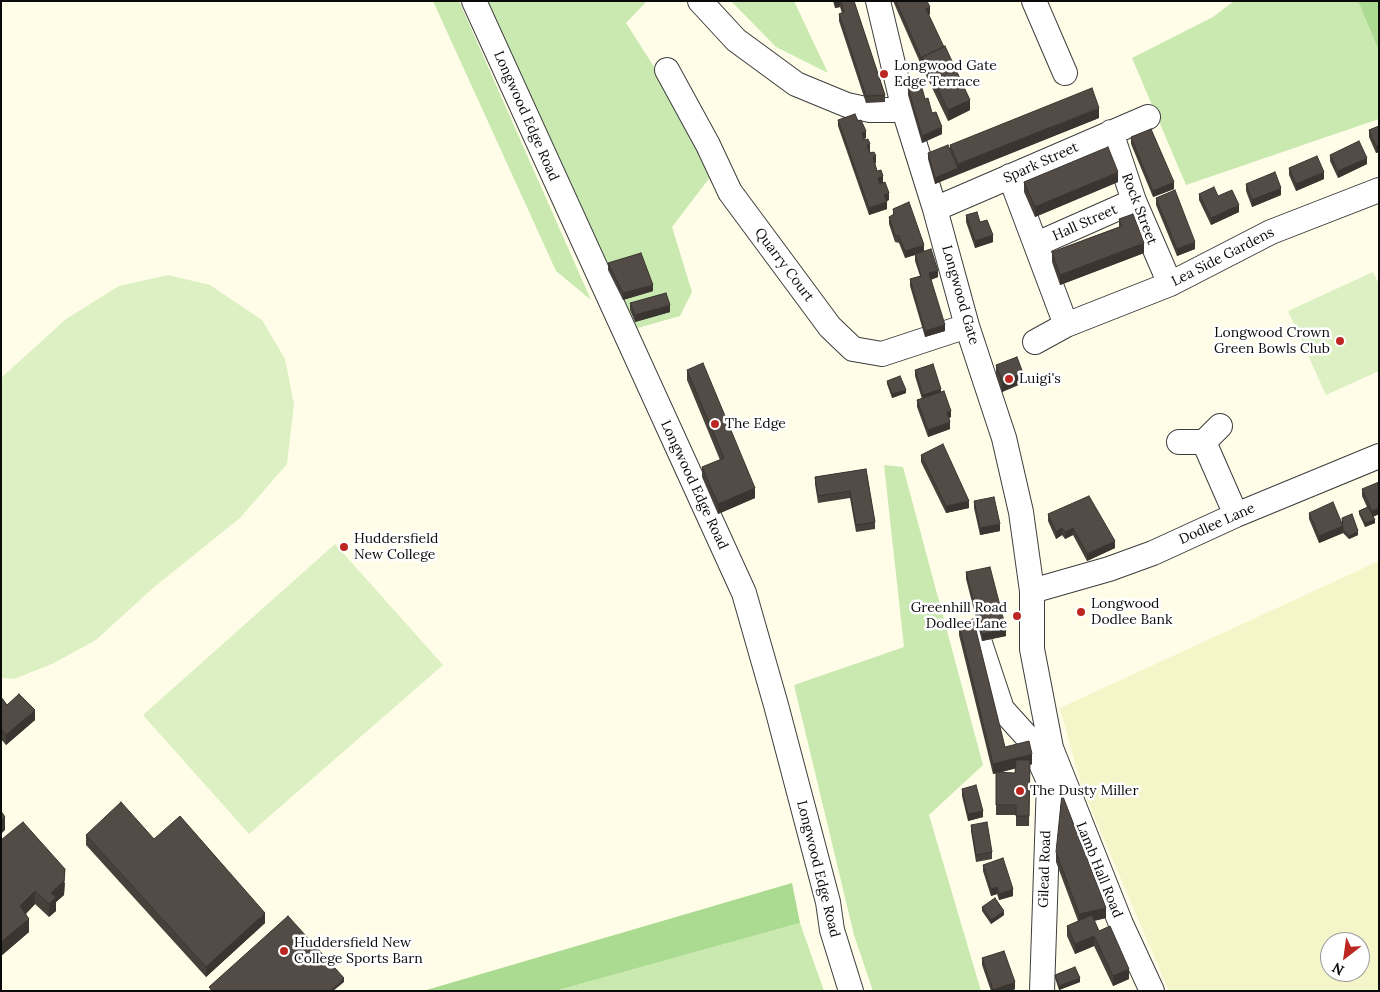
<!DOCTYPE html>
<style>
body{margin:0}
#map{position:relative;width:1380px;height:992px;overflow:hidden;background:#fffde7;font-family:Lora,serif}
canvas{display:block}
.frame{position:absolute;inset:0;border:2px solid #0a0a0a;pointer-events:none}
.north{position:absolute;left:1320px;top:932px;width:50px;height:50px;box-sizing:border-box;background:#fff;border:1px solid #9d9d9d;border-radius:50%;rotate:210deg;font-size:14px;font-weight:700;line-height:20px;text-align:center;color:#0a0a0a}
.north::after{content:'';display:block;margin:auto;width:18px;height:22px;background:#bc2821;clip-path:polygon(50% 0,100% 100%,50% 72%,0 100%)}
</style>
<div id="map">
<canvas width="1380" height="992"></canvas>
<div class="frame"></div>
<div class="north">N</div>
</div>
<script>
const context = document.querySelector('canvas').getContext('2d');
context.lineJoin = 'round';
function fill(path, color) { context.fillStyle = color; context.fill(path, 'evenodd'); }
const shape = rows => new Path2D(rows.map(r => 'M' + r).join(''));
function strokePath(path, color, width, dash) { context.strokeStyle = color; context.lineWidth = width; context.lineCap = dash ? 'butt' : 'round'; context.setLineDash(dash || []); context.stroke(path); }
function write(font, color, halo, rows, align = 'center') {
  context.font = font + ' Lora,serif'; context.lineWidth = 5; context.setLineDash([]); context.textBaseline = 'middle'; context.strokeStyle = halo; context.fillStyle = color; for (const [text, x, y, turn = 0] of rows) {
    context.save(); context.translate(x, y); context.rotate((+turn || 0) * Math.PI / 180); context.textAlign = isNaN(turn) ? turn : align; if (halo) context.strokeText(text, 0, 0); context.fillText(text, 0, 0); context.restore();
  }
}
fill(shape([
 [1379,561,1379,991,1169,991,1082,788,1060,708],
 [1330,942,1360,942,1360,972,1330,972]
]), '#f4f5c8');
fill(shape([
 [433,1,459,1,591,300,556,271],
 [484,1,647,1,626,23,658,73,711,176,672,227,692,292,680,316,634,329],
 [731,1,794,1,828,73,776,47],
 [1234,1,1358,1,1379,51,1379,119,1186,185,1132,58,1213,17],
 [884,465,903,467,983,765,929,815,981,991,873,991,854,935,794,685,904,647],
 [800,923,824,991,555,991]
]), '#c9e9b1');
fill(shape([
 [1358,1,1379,1,1379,51],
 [792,883,800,923,555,991,423,991]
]), '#abda91');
fill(shape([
 [1373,272,1379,284,1379,371,1326,395,1288,311],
 [168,275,210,285,262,320,285,359,294,404,287,464,240,518,153,588,96,640,52,664,14,679,1,678,1,378,66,319,119,286],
 [335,544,443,665,249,834,143,715]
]), '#dcf0c3');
const minor = shape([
 [474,1,744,593,776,705,828,902,832,930,851,991],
 [700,1,736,40,796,84,847,105,870,110,904,110],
 [878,1,904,110,935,209,967,326,1004,438,1021,512,1032,591,1032,649,1051,748,1121,924,1152,991],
 [1034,1,1065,73],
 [667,70,708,145,730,192,830,327,853,349,882,354,967,326],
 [1111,132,1134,201,1170,284],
 [1010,176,1066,325,1170,284,1271,232,1379,190],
 [935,209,1148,117],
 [1037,244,1134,201],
 [1035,342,1066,325],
 [1179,442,1204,442,1220,426],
 [1204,442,1236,515],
 [1032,591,1109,569,1153,553,1236,515,1379,456],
 [976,631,1002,709,1030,740,1047,777],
 [1042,991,1050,752]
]);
strokePath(minor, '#3d3d3d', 26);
strokePath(minor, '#fff', 24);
fill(shape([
 [833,1,854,1,885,95,885,102,866,103,839,21,839,14,842,13,840,7,835,8],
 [893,1,927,1,930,14,929,15,970,110,948,121,922,67],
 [908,88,925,99,942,134,922,143,908,95],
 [1099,118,958,174,935,184,928,159,928,153,950,149,950,145],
 [838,120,858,121,866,138,864,139,876,163,875,163,877,171,883,183,889,200,886,201,887,209,869,215,838,126],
 [1379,126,1379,152,1376,153,1369,137,1369,130],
 [1131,137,1174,189,1153,197,1131,144],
 [1330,155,1367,164,1338,178,1330,161],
 [1289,168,1324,179,1296,191,1289,175],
 [1024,182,1118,182,1035,217,1024,192],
 [1246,184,1281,195,1252,207,1246,191],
 [1199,194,1218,196,1239,212,1211,225,1199,200],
 [1156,198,1195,249,1177,256,1156,205],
 [893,209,924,251,938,277,931,280,945,331,925,337,910,286,910,279,920,276,915,261,915,255,905,258,899,243,895,242,889,224,889,217,893,215],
 [966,215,980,222,993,242,975,248,966,222],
 [1119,219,1144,253,1060,285,1052,262,1052,252,1119,227],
 [608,263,653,291,623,300,608,270],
 [630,303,670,312,635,322,630,310],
 [996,365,1023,383,1002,392,996,375],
 [687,370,755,498,718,514,702,477,702,467,720,460,687,380],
 [915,370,941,392,951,417,949,418,950,429,928,437,917,407,917,400,922,399,915,376],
 [887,381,906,393,892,398,887,384],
 [921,455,969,508,946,513,921,462],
 [866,469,875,522,875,529,856,532,850,498,818,503,815,484,815,477],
 [1362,489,1379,514,1373,517,1375,523,1365,527,1359,514,1359,511,1367,507,1362,496],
 [974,501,1000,531,980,535,974,508],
 [1309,513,1342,522,1342,518,1358,535,1349,539,1343,533,1319,543,1309,519],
 [1048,514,1115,548,1087,561,1073,535,1065,539,1062,535,1056,539,1048,521],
 [966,572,1006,636,982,641,966,579],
 [959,625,1005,747,1032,764,1030,765,1029,826,1016,826,1016,815,996,815,996,773,993,774,959,635],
 [1015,768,1015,773,999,773],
 [1,697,7,705,35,720,6,745,1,739],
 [962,789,983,817,968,821,962,796],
 [971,825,992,852,992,859,976,862,971,831],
 [86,835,154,839,265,923,206,977,86,845],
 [1,840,65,883,64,895,56,902,56,911,49,917,35,904,26,914,29,932,1,956],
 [1056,852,1106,918,1094,921,1099,931,1129,979,1113,986,1094,946,1075,954,1067,936,1067,926,1078,921,1056,862],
 [983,865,1013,896,999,900,997,894,991,896,983,871],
 [982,907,1004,915,991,924,982,911],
 [982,958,1015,989,1010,991,991,991,982,965],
 [1055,975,1080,982,1059,990,1055,978]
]), '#47413c');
fill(shape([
 [840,1,840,7,835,8,835,2],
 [930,7,930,14,926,16,926,9],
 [970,100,970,110,948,121,948,110],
 [1099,108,1099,118,935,184,935,178,958,168,958,164],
 [942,127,942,134,922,143,922,136],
 [866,131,866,138,862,140,862,133],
 [870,144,870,151,867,152,867,145],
 [1379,145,1379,152,1376,153,1376,146],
 [876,156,876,163,873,164,873,157],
 [1367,158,1367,164,1338,178,1338,171],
 [1118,172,1118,182,1035,217,1035,207],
 [1324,172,1324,179,1296,191,1296,184],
 [883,176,883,183,878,184,878,178],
 [1174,182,1174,189,1153,197,1153,191],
 [1281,188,1281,195,1252,207,1252,200],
 [889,193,889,200,884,202,884,195],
 [887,202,887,209,869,215,869,208],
 [1239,205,1239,212,1211,225,1211,218],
 [993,235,993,242,975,248,975,241],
 [1195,242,1195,249,1177,256,1177,249],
 [1144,243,1144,253,1060,285,1060,275],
 [924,245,924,252,905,258,905,251],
 [938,271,938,277,929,280,929,273],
 [653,285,653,291,623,300,623,293],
 [670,305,670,312,635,322,635,315],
 [945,325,945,331,925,337,925,331],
 [1023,373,1023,383,1002,392,1002,381],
 [941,389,941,396,923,402,923,395],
 [906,390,906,393,892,398,892,394],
 [951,411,951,417,947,419,947,412],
 [950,422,950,429,928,437,928,430],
 [755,488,755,498,718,514,718,504],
 [969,501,969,508,946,513,946,506],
 [1379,508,1379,514,1372,517,1372,511],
 [1375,520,1375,523,1365,527,1365,523],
 [1000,524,1000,531,980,535,980,528],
 [1343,526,1343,533,1319,543,1319,536],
 [1062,528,1062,535,1056,539,1056,532],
 [1073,528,1073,535,1065,539,1065,532],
 [1358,531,1358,535,1349,539,1349,536],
 [1115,541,1115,548,1087,561,1087,554],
 [1006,629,1006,636,982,641,982,634],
 [35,710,35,720,6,745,6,735],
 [1032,754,1032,764,1030,765,1029,826,1030,765,993,774,993,764],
 [983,811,983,817,968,821,968,814],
 [5,817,5,830,1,834,1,820],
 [65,869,64,895,56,902,56,911,49,917,49,904,51,893],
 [997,887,997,894,991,896,991,889],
 [1013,889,1013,896,999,900,999,894],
 [35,891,35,904,20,919,20,906],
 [1106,908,1106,918,1079,924,1079,914],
 [1004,911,1004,915,991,924,991,920],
 [265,913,265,923,206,977,206,967],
 [29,919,29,932,1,956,1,942],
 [1094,936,1094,946,1075,954,1075,944],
 [1129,969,1129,979,1113,986,1113,976],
 [344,978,344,982,333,991,330,991],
 [1080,978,1080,982,1059,990,1059,986],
 [1015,982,1015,989,1010,991,993,991,993,990]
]), '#3a3531');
const building = shape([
 [841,1,854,1,885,95,866,96,839,14,844,12,841,1],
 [896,1,927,1,930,7,926,9,944,47,922,57,922,60,896,1],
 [945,46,970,100,948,110,922,57,945,46],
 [921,84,925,99,928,98,932,113,936,112,942,127,922,136,908,88,921,84],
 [1092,88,1099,108,958,164,950,145,1092,88],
 [855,114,858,121,861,120,866,131,862,133,864,140,868,139,870,144,867,145,870,153,874,152,876,156,873,157,877,171,881,170,883,176,878,178,880,184,885,182,889,193,884,195,887,202,869,208,838,120,855,114],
 [1379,126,1379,145,1376,146,1369,130,1379,126],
 [1151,129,1174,182,1153,191,1131,137,1151,129],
 [1359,141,1367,158,1338,171,1330,155,1359,141],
 [948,145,958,168,935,178,928,153,948,145],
 [1108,147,1118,172,1035,207,1024,182,1108,147],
 [1317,156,1324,172,1296,184,1289,168,1317,156],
 [1275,172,1281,188,1252,200,1246,184,1275,172],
 [1214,187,1218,196,1232,190,1239,205,1211,218,1199,194,1214,187],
 [1175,190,1195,242,1177,249,1156,198,1175,190],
 [909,202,924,245,905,251,899,236,895,235,889,217,894,214,893,209,909,202],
 [977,212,980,222,987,220,993,235,975,241,966,215,977,212],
 [1133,214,1144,243,1060,275,1052,252,1122,226,1119,219,1133,214],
 [931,249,938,271,929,273,945,325,925,331,910,279,921,276,915,254,931,249],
 [641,253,653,285,623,293,608,263,641,253],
 [666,293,670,305,635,315,630,303,666,293],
 [1017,357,1023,373,1002,381,996,365,1017,357],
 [703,363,755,488,718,504,702,467,724,458,687,370,703,363],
 [933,364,941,389,923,395,915,370,933,364],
 [900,376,906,390,892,394,887,381,900,376],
 [944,391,951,411,947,412,950,422,928,430,917,400,944,391],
 [943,444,969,501,946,506,921,455,943,444],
 [866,469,875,522,856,525,850,491,818,496,815,477,866,469],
 [1379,482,1379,508,1372,511,1362,489,1379,482],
 [1089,496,1115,541,1087,554,1073,528,1065,532,1062,528,1056,532,1048,514,1089,496],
 [994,497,1000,524,980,528,974,501,994,497],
 [1333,502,1343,526,1319,536,1309,513,1333,502],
 [1368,507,1375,520,1365,523,1359,511,1368,507],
 [1352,514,1358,531,1349,536,1343,529,1342,518,1352,514],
 [990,567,1006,629,982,634,966,572,990,567],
 [974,622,1005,747,1029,741,1032,754,993,764,959,625,974,622],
 [19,694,35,710,6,735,1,729,1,697,7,705,19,694],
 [1016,760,1030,760,1029,816,1016,816,1016,805,996,805,996,772,1015,773,1016,760],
 [976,785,983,811,968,814,962,789,976,785],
 [1062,794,1106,908,1079,914,1056,852,1062,794],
 [121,802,154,839,180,816,265,913,206,967,86,835,121,802],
 [1,811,5,817,1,820,1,811],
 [23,822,65,869,64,881,51,893,56,897,49,904,35,891,20,906,29,919,1,942,1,840,23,822],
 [987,822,992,852,976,855,971,825,987,822],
 [1003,858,1013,889,999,894,997,887,991,889,983,865,1003,858],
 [995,898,1004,911,991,920,982,907,995,898],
 [1092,915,1099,931,1110,926,1129,969,1113,976,1094,936,1075,944,1067,926,1092,915],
 [288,916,344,978,330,991,212,991,209,987,288,916],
 [1004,951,1015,982,993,990,982,958,1004,951],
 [1075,967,1080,978,1059,986,1055,975,1075,967]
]);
fill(building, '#534c46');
strokePath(building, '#3a3531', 1);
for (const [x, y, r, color] of [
 [884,74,5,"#bc2821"],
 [1340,341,5,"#bc2821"],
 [1009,379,5,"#bc2821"],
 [715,424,5,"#bc2821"],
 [344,547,5,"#bc2821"],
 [1081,612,5,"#bc2821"],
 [1017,616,5,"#bc2821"],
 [1020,791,5,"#bc2821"],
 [284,951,5,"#bc2821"]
]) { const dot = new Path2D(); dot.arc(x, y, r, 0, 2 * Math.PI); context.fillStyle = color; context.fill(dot); strokePath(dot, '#fff', 2); }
write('14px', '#0a0a0a', '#fff', [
 ["Longwood Gate",894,66],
 ["Edge Terrace",894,82],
 ["Longwood Crown",1330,333,"right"],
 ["Green Bowls Club",1330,349,"right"],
 ["Luigi's",1019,379],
 ["The Edge",725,424],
 ["Huddersfield",354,539],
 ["New College",354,555],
 ["Longwood",1091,604],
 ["Dodlee Bank",1091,620],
 ["Greenhill Road",1007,608,"right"],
 ["Dodlee Lane",1007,624,"right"],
 ["The Dusty Miller",1030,791],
 ["Huddersfield New",294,943],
 ["College Sports Barn",294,959]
], 'left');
write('14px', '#0a0a0a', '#fff', [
 ["Longwood Edge Road",526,116,66],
 ["Spark Street",1041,163,-24],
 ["Rock Street",1139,209,69],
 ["Hall Street",1085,223,-24],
 ["Lea Side Gardens",1223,257,-27],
 ["Quarry Court",784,265,53],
 ["Longwood Gate",960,295,74],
 ["Longwood Edge Road",694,485,65],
 ["Dodlee Lane",1217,524,-24],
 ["Longwood Edge Road",818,869,76],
 ["Gilead Road",1045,869,-88],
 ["Lamb Hall Road",1099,870,68]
]);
</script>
